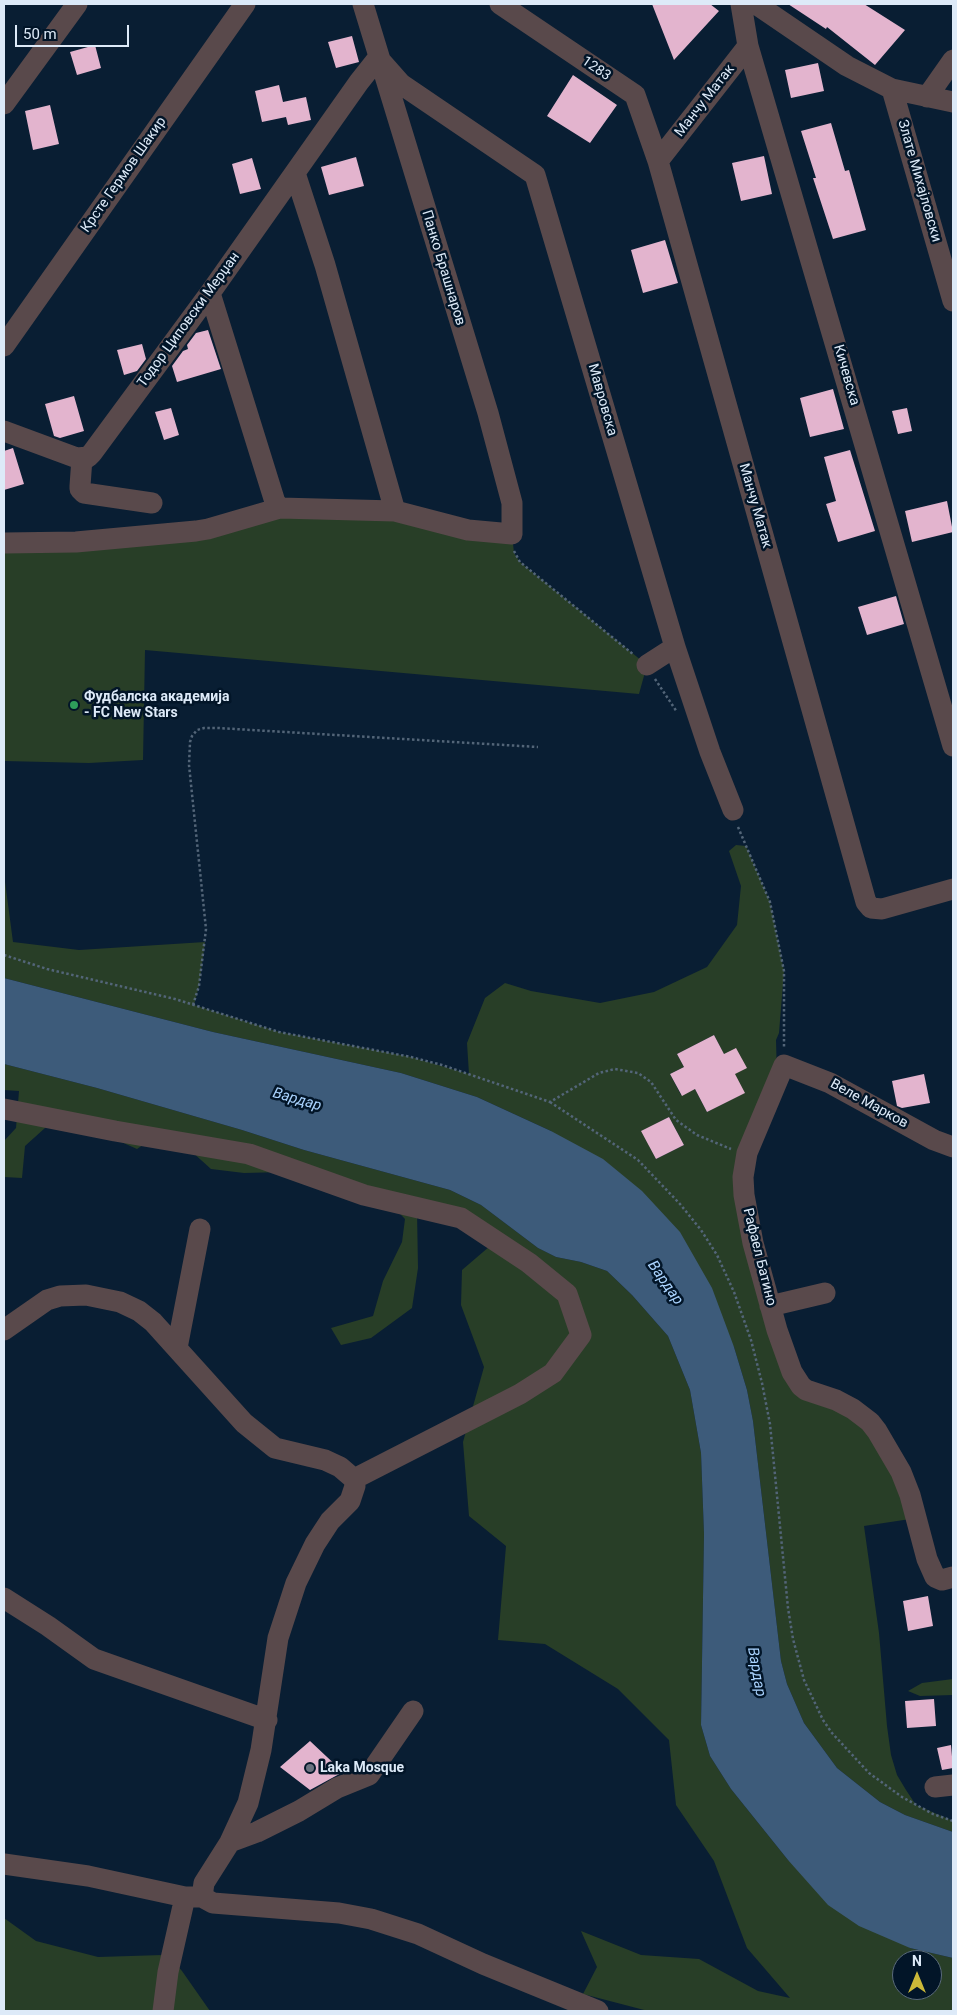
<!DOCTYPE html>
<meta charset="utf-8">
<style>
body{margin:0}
#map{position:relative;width:957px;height:2015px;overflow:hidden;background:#091e33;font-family:Roboto,sans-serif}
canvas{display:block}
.frame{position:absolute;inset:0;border:5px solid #ddeaf8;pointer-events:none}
.north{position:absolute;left:892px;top:1950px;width:50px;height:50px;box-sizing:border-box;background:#021528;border:1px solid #5a6a7b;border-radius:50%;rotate:0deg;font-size:14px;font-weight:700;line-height:20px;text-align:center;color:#ddeaf8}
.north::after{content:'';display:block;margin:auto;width:18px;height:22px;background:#ccb939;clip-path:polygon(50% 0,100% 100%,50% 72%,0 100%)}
.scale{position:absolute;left:15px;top:25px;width:114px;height:22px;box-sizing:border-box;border:2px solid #ddeaf8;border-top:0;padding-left:6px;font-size:15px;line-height:18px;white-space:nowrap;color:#ddeaf8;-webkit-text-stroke:4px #021528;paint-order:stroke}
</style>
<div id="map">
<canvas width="957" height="2015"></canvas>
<div class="frame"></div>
<div class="north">N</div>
<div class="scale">50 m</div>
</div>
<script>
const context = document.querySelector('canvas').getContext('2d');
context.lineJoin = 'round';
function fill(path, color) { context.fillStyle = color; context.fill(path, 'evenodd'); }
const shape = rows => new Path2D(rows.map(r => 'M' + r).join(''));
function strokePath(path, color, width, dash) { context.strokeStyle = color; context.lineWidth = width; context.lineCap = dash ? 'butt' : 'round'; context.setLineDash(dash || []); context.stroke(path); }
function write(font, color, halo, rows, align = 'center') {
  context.font = font + ' Roboto,sans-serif'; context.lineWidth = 5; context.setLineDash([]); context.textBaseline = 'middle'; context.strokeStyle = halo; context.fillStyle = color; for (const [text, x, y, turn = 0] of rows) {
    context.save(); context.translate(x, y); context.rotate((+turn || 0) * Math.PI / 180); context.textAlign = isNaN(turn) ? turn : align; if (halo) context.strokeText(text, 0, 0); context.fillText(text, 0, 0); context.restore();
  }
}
fill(shape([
 [280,508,512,534,514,553,520,562,647,665,639,694,145,650,143,760,89,763,4,761,4,543,53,543],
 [736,845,746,846,770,902,784,971,779,1033,776,1040,777,1077,744,1170,792,1372,853,1409,917,1518,864,1526,879,1633,887,1726,891,1755,897,1775,906,1790,916,1805,953,1821,953,1832,905,1815,880,1802,837,1768,804,1723,787,1684,781,1661,753,1421,747,1390,734,1347,551,1131,477,1097,401,1073,213,1032,4,978,4,874,13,942,79,950,205,942,199,986,194,1005,279,1032,411,1057,469,1074,467,1043,485,998,505,983,531,991,600,1003,654,992,707,967,737,925,741,886,729,851],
 [714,1035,744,1093,707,1112,695,1089,681,1095,670,1074,684,1067,677,1054],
 [669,1117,684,1145,656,1159,642,1131],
 [4,1064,97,1088,242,1130,304,1150,450,1190,481,1205,538,1248,556,1257,581,1262,607,1271,632,1295,668,1336,690,1390,701,1453,704,1534,701,1725,710,1756,731,1789,788,1860,910,1948,953,1958,953,2011,648,2011,583,1994,597,1967,581,1931,641,1955,699,1959,758,1991,790,1998,747,1948,714,1861,676,1805,669,1740,618,1689,545,1644,498,1640,506,1546,469,1516,463,1442,484,1367,461,1305,462,1270,490,1246,445,1217,417,1211,418,1268,412,1308,371,1338,341,1345,331,1328,373,1316,383,1281,402,1242,405,1219,377,1190,283,1172,244,1173,211,1169,191,1151,162,1132,137,1149,83,1125,55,1119,25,1146,22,1178,4,1177,4,1141,16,1128,19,1091,4,1090],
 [902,1960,932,1960,932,1990,902,1990],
 [953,1679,953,1695,920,1696,908,1691,922,1683],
 [4,1918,36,1941,98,1957,163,1955,173,1961,182,1971,210,2011,4,2011]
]), '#283e27');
fill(shape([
 [4,978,213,1032,401,1073,477,1097,551,1131,603,1159,642,1191,680,1232,712,1288,734,1347,747,1390,753,1421,781,1661,787,1684,804,1723,837,1768,880,1802,905,1815,953,1832,953,1958,910,1948,859,1926,828,1905,788,1860,731,1789,710,1756,701,1725,704,1534,701,1453,690,1390,668,1336,632,1295,607,1271,581,1262,556,1257,538,1248,481,1205,450,1190,304,1150,242,1130,97,1088,4,1064]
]), '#3d5b7a');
fill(shape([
 [652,4,710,4,719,11,674,60],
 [788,4,864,4,905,30,875,65,827,27,826,29],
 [352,36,359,62,336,68,328,42],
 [95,45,101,68,77,75,70,52],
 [818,63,824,91,791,98,785,70],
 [573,75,617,105,590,143,547,116],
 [279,85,283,102,306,97,311,120,288,125,286,117,262,122,255,91],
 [50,105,59,144,33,150,25,111],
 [831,123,845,171,849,170,866,230,833,239,813,178,816,178,801,131],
 [764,156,772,194,741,201,732,163],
 [356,157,364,186,329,195,321,167],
 [252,158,261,189,240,194,232,164],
 [665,240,678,283,643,293,631,250],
 [208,330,221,369,177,382,172,366,183,351,188,349,187,345,196,333],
 [142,344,146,359,137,371,124,375,117,350],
 [833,389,844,429,810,437,800,398],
 [74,396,84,431,60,438,54,436,45,404],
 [171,408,179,435,164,440,155,412],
 [907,408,912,431,898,434,892,411],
 [13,448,24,484,4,490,4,451],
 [850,450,875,531,838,542,826,504,836,501,824,457],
 [947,501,953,532,912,542,905,511],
 [896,596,904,624,867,635,858,607],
 [714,1035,724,1054,736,1048,747,1068,735,1074,745,1093,707,1112,695,1089,682,1096,670,1074,684,1067,677,1054],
 [924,1074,930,1103,902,1108,897,1106,892,1081],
 [669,1117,684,1145,656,1159,641,1131],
 [928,1596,933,1626,908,1631,903,1601],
 [934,1699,936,1726,907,1728,905,1701],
 [310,1741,343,1772,310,1790,280,1767],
 [951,1745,953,1768,942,1770,937,1748]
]), '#e3b4ce');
strokePath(shape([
 [514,551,520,562,634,655],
 [655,679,677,712],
 [738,827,770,902,784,971,784,1048],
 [4,955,47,969,175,999,279,1032,411,1057,442,1065,550,1102,599,1073,615,1069,638,1073,651,1082,676,1120,697,1135,731,1149],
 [193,1005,199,986,206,929,189,765,190,742,192,736,197,730,204,728,218,728,538,747],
 [550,1102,638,1160,680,1204,701,1230,717,1255,734,1292,751,1340,762,1383,770,1424,788,1608,793,1639,804,1680,823,1720,832,1733,869,1773,902,1797,933,1814,953,1821]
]), '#536578', 2.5, [2.5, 2.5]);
strokePath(shape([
 [500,4,635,95,658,161,866,902,871,908,882,909,953,889],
 [741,4,748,46,953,746],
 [756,4,847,66,892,89,953,102],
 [892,89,953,301],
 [927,97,953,60],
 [4,104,77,4],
 [658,161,748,46],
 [295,173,325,265,395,511],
 [210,293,275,502,280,508],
 [4,346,245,4],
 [4,431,77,458,88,457,92,453,210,293,359,82,378,58,401,84,535,175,675,647,710,752,733,810],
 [82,458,80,486,80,489,84,493,152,503],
 [4,543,76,542,196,531,208,529,280,508,395,511,468,530,512,534,512,503,488,413,363,4],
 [647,665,675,647],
 [4,1109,115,1131,249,1154,364,1195,461,1218,529,1263,567,1294,581,1335,553,1373,520,1394,354,1479],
 [953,1147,934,1140,830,1083,784,1065,747,1153,743,1177,744,1195,753,1243,777,1330,792,1372,801,1386,806,1390,836,1400,853,1409,870,1422,877,1431,901,1472,910,1495,927,1559,935,1577,942,1580,953,1577],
 [770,1306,825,1293],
 [4,1330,47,1300,60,1296,86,1295,120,1302,139,1311,153,1322,244,1423,275,1448,325,1460,340,1467,354,1479,355,1486,350,1501,330,1521,315,1544,296,1583,278,1638,261,1750,248,1803,230,1842,204,1883,202,1897],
 [177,1348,200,1229],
 [4,1598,48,1626,94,1659,267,1720],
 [935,1787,953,1785],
 [230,1842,257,1832,299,1811,337,1788,369,1775,413,1711],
 [4,1864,88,1876,185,1897,202,1897,213,1903,339,1913,371,1919,418,1934,483,1964,598,2011],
 [163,2011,168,1972,185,1897]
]), '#59494b', 21);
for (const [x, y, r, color] of [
 [74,705,5,"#2e9e5b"],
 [310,1768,5,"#6b7280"]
]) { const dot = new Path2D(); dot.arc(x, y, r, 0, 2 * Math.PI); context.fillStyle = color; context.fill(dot); strokePath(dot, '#021528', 2); }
write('14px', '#ddeaf8', '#021528', [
 ["1283",596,69,34],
 ["Манчу Матак",705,101,-52],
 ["Крсте Гермов Шакир",124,175,-55],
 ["Злате Михајловски",919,181,74],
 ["Панко Брашнаров",443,268,73],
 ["Тодор Циповски Мерџан",189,320,-54],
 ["Кичевска",846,375,74],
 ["Мавровска",602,400,74],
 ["Манчу Матак",755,506,74],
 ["Веле Марков",869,1104,29],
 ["Рафаел Батино",759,1257,76]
]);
write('bold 14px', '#ddeaf8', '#021528', [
 ["Фудбалска академија",84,697],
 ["- FC New Stars",84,713],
 ["Laka Mosque",320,1768]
], 'left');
write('italic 15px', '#aad3fe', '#021528', [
 ["Вардар",297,1100,16],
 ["Вардар",665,1283,55],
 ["Вардар",756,1672,80]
]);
</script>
